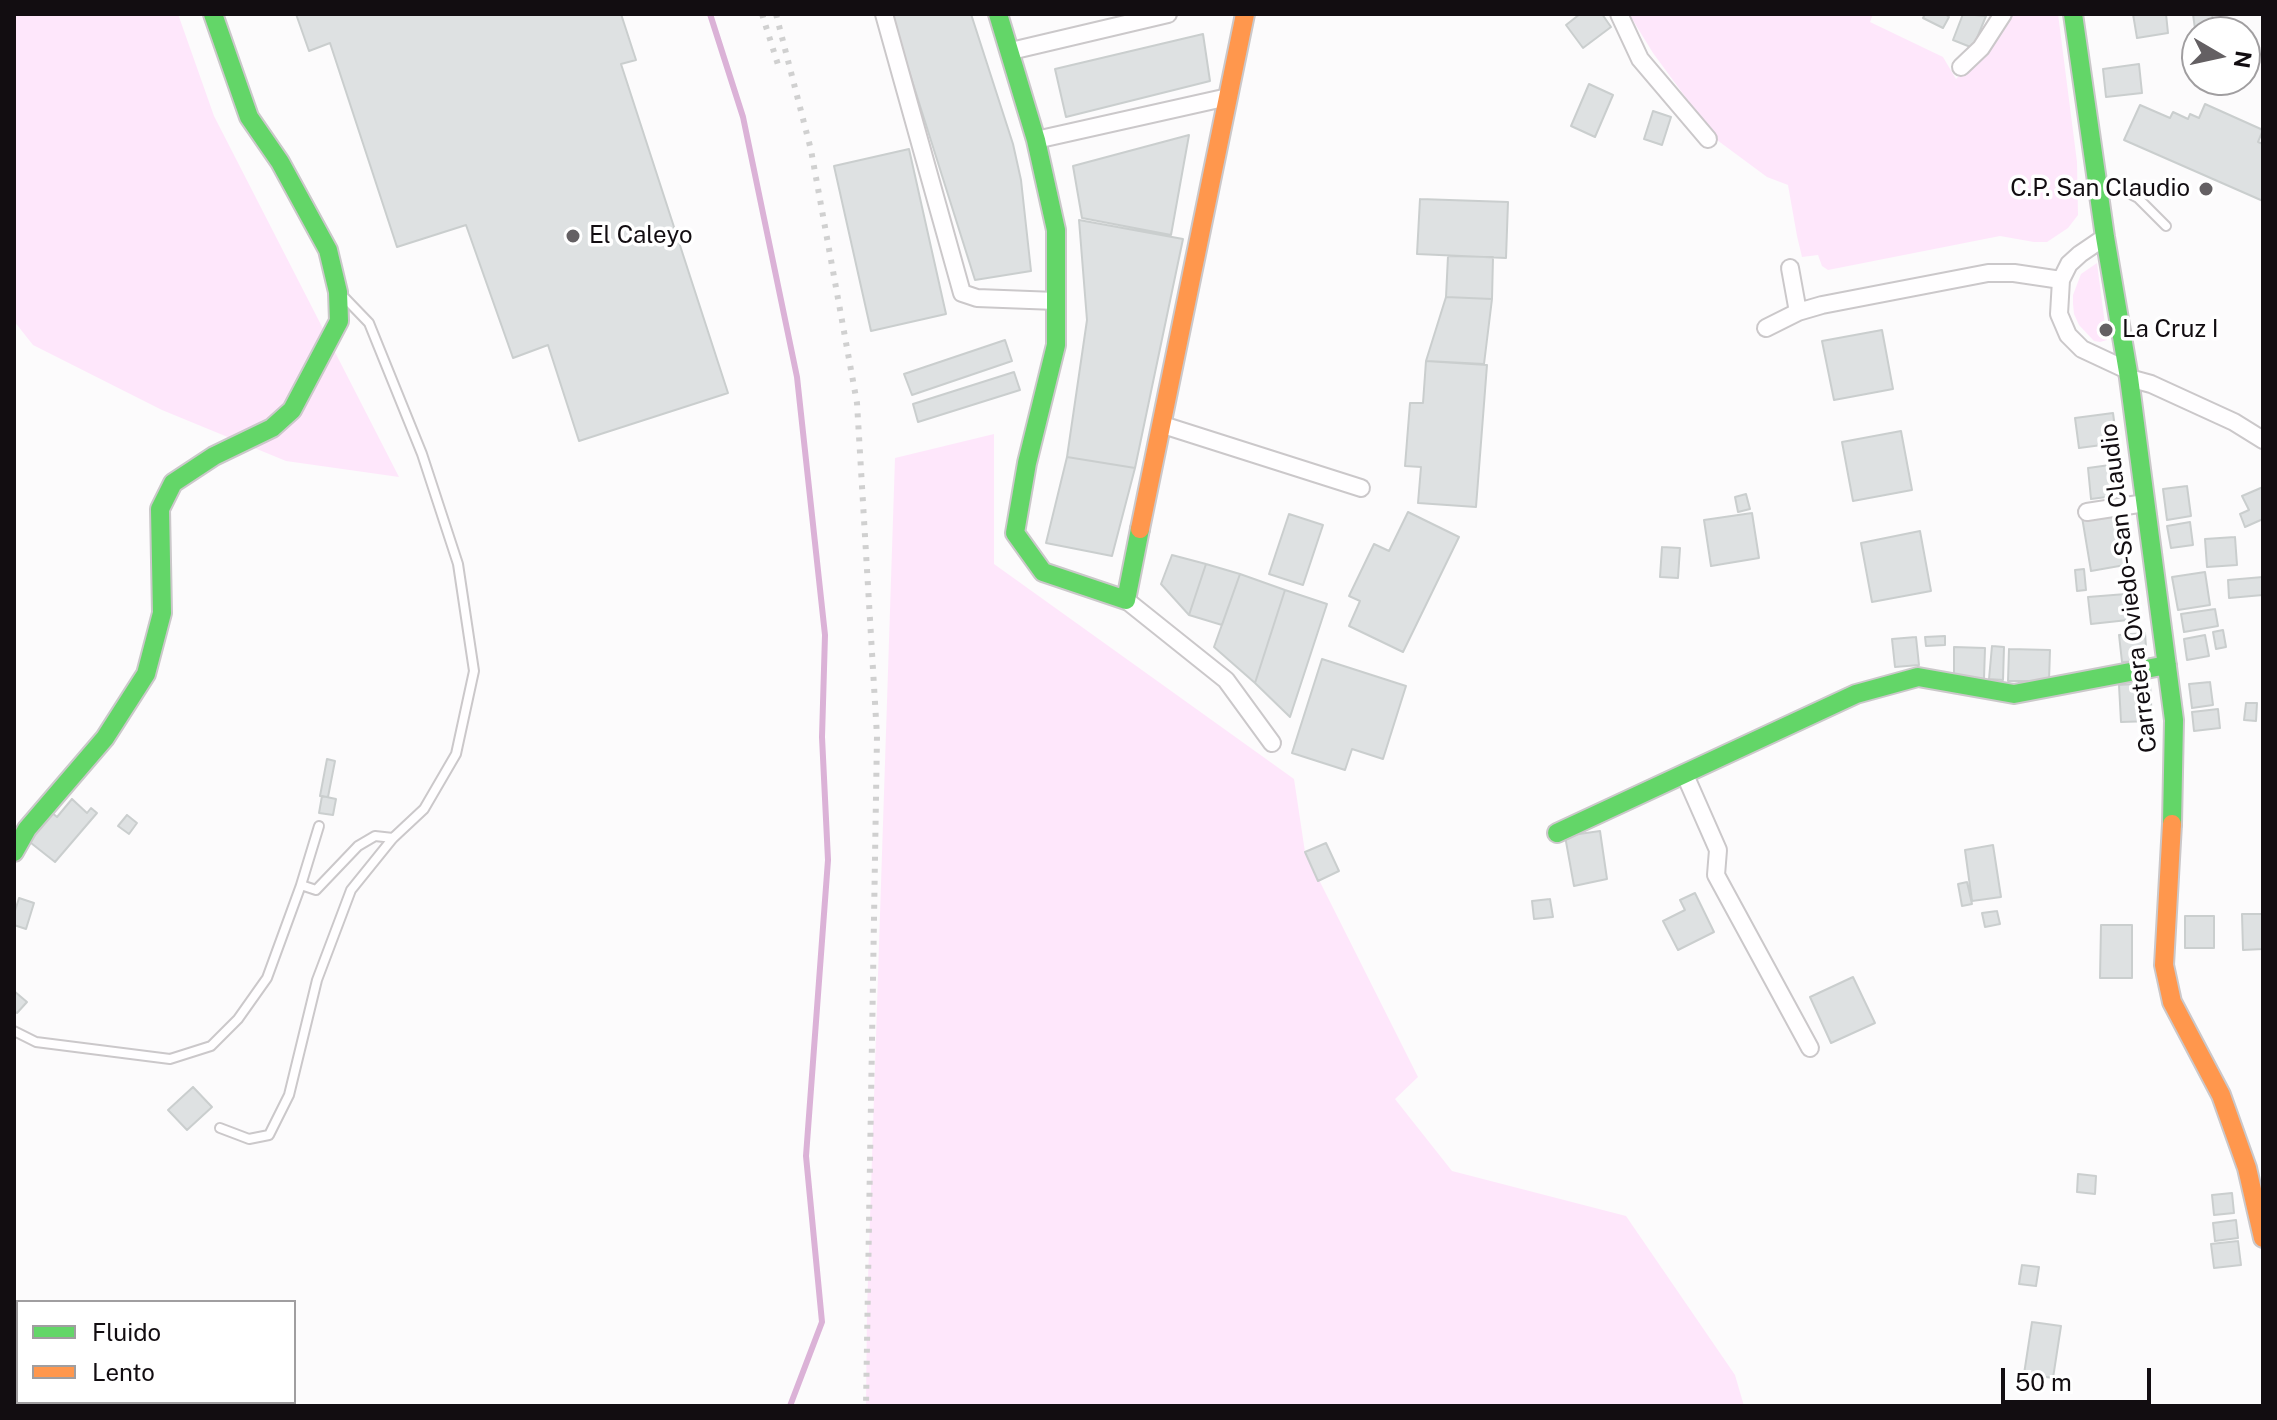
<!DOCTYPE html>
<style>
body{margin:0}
#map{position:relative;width:2277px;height:1420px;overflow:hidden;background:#fcfbfc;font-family:"Public Sans",sans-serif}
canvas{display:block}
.frame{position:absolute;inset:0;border:16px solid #120d11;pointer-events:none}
.legend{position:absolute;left:16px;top:1300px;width:280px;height:104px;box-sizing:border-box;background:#fff;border:2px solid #a09ea0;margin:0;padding:10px 14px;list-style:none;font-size:24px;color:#120d11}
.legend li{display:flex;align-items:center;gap:16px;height:40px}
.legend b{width:40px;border:2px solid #a09ea0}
.north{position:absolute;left:2181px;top:16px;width:80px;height:80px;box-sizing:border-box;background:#fff;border:2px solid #a09ea0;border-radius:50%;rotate:99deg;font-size:22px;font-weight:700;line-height:32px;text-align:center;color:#120d11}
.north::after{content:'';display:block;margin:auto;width:28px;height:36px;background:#646063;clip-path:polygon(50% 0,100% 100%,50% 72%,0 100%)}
.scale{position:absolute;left:2001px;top:1368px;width:150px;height:36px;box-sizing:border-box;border:4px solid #120d11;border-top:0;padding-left:10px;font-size:24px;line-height:28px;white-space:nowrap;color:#120d11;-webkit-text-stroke:6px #fff;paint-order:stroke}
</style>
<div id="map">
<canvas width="2277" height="1420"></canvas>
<div class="frame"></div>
<ul class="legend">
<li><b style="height:10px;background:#63d668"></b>Fluido</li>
<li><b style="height:10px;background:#ff974d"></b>Lento</li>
</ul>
<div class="north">N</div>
<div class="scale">50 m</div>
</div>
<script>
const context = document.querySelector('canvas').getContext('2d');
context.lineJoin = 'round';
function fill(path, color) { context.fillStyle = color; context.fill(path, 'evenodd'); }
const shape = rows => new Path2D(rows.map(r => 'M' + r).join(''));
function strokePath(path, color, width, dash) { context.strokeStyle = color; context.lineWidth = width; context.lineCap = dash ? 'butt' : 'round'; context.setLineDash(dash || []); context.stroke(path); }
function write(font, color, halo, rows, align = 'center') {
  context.font = font + ' "Public Sans",sans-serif'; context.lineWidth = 7; context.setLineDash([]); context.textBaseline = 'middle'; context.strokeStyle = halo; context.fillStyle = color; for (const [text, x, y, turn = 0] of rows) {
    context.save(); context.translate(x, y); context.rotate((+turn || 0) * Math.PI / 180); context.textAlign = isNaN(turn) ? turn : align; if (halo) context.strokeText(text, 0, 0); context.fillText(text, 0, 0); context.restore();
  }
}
fill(shape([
 [14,14,178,14,214,116,399,477,286,461,162,410,33,345,14,321],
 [1629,14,1873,14,1870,22,1943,57,1956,79,2002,30,2007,14,2058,14,2077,162,2078,215,2068,228,2047,242,2034,242,2000,236,1828,270,1822,266,1818,255,1802,257,1797,236,1788,185,1767,177,1717,140,1653,53],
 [2097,263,2107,340,2100,342,2094,341,2079,325,2074,314,2073,304,2073,295,2081,274],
 [994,434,994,564,1294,779,1305,852,1418,1077,1395,1099,1452,1171,1626,1216,1735,1375,1744,1406,866,1406,867,1310,895,458]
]), '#fee7fb');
strokePath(shape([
 [710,14,743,117,797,377,825,635,822,737,828,860,806,1156,822,1322,790,1406]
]), '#dbb2d7', 6);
const building = shape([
 [296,14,621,14,636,60,621,64,728,393,579,441,548,345,513,358,466,225,397,247,330,43,309,51,296,14],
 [891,14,971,14,1013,144,1021,180,1031,271,975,280,891,14],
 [1580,14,1602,14,1611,27,1583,48,1566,25,1580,14],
 [1925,14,1945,14,1949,17,1943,28,1923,18,1925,14],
 [1963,14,1986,16,1973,48,1953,40,1963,14],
 [2133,14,2166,14,2168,33,2137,38,2133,14],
 [2193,14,2212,14,2214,27,2195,29,2193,14],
 [1203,34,1210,81,1066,117,1055,69,1203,34],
 [2139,64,2142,93,2106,97,2103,69,2139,64],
 [1589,84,1613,95,1595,137,1571,126,1589,84],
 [2205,104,2263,130,2258,142,2263,144,2263,201,2124,140,2140,105,2170,118,2173,112,2188,119,2190,114,2199,118,2205,104],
 [1653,111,1671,117,1662,145,1644,139,1653,111],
 [1189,135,1171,235,1082,218,1073,166,1189,135],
 [909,149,946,314,871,331,834,166,909,149],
 [1420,199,1508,202,1506,258,1417,254,1420,199],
 [1079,220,1183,239,1135,468,1067,457,1087,320,1079,220],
 [1448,256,1493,257,1492,299,1446,297,1448,256],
 [1446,297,1492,299,1484,364,1426,361,1446,297],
 [1882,330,1893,389,1834,400,1822,341,1882,330],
 [1005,340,1012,361,912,395,904,374,1005,340],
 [1426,361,1487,365,1476,507,1418,503,1421,467,1405,466,1410,403,1423,403,1426,361],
 [1014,372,1020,390,918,422,913,404,1014,372],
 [2113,413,2117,443,2079,448,2075,418,2113,413],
 [1901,431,1912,490,1853,501,1842,442,1901,431],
 [1067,457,1135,468,1112,556,1046,543,1067,457],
 [2110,465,2114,496,2091,499,2088,468,2110,465],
 [2187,486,2191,516,2167,520,2163,489,2187,486],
 [2263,487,2263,519,2245,527,2240,514,2249,510,2242,496,2263,487],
 [1746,494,1750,509,1738,512,1735,497,1746,494],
 [2116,511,2125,565,2091,571,2082,517,2116,511],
 [1408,512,1459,537,1403,652,1349,626,1360,601,1349,596,1374,544,1389,551,1408,512],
 [1752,513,1759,558,1711,566,1704,520,1752,513],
 [1289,514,1323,525,1303,585,1269,574,1289,514],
 [2190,522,2193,545,2171,548,2167,526,2190,522],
 [1920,531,1931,591,1872,602,1861,543,1920,531],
 [2235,537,2237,565,2207,567,2205,539,2235,537],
 [1662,547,1680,548,1678,578,1660,577,1662,547],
 [1172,555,1206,564,1189,615,1161,584,1172,555],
 [1206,564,1240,574,1222,625,1189,615,1206,564],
 [2084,569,2086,590,2077,591,2075,570,2084,569],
 [2205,572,2210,605,2178,610,2172,577,2205,572],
 [1240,574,1285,590,1255,683,1214,647,1240,574],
 [2263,577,2263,595,2229,598,2228,580,2263,577],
 [1285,590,1327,604,1290,717,1255,683,1285,590],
 [2126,594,2128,620,2091,624,2088,597,2126,594],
 [2215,609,2218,626,2184,632,2181,614,2215,609],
 [2223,630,2226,647,2216,649,2213,632,2223,630],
 [2145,633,2147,661,2122,662,2119,635,2145,633],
 [2205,635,2209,656,2187,660,2184,639,2205,635],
 [1945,636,1945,645,1926,646,1925,637,1945,636],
 [1916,637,1919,665,1895,667,1892,639,1916,637],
 [1992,646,2004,647,2003,680,1989,679,1992,646],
 [1954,647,1985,648,1984,679,1954,679,1954,647],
 [2009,649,2050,650,2049,681,2008,681,2009,649],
 [1322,659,1406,686,1383,759,1352,749,1345,770,1292,753,1322,659],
 [2210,682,2213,705,2192,708,2189,684,2210,682],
 [2150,683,2152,721,2121,722,2119,685,2150,683],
 [2246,703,2257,703,2256,721,2244,720,2246,703],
 [2218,709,2220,728,2194,731,2192,712,2218,709],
 [327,759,335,761,328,797,320,796,327,759],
 [322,796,336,799,333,815,319,813,322,796],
 [72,799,87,813,91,808,97,813,55,862,26,839,50,811,57,817,72,799],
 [127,815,137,823,129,834,118,826,127,815],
 [1600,831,1607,879,1574,886,1565,836,1600,831],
 [1326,843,1339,871,1318,881,1305,852,1326,843],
 [1993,845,2001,897,1972,901,1965,850,1993,845],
 [1967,882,1972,904,1962,906,1958,884,1967,882],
 [1695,893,1714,932,1678,950,1663,921,1685,910,1680,900,1695,893],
 [19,898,34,903,26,929,14,925,14,914,19,898],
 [1550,899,1553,917,1534,919,1532,901,1550,899],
 [1997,911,2000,924,1985,927,1982,913,1997,911],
 [2242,914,2263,914,2263,949,2243,950,2242,914],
 [2185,916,2214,916,2214,948,2185,948,2185,916],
 [2101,925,2132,925,2132,978,2100,978,2101,925],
 [1853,977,1875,1023,1831,1043,1810,997,1853,977],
 [14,991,27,1002,17,1013,14,1011,14,991],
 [193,1087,212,1107,187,1130,168,1110,193,1087],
 [2078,1174,2096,1176,2095,1194,2077,1192,2078,1174],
 [2232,1193,2234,1213,2214,1215,2212,1195,2232,1193],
 [2236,1220,2238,1238,2215,1241,2213,1223,2236,1220],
 [2238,1241,2241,1265,2214,1268,2211,1244,2238,1241],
 [2022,1265,2039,1267,2036,1286,2019,1284,2022,1265],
 [2032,1322,2061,1326,2053,1378,2024,1374,2032,1322]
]);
fill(building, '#dee1e2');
strokePath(building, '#cacece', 2);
const lane = shape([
 [2098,185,2119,188,2138,198,2166,226],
 [301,885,319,826],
 [14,1031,36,1042,170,1059,211,1046,238,1019,267,978,301,885,316,890,358,846,375,836,393,838],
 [220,1128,249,1139,269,1135,289,1095,317,980,351,890,393,838,424,809,456,754,474,671,458,564,422,454,369,323,342,295]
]);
const street = shape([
 [884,14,962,293,977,298,1056,301],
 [1619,14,1640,59,1708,139],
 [1011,51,1168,14],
 [1961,67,1981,48,2003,14],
 [1036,140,1228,97],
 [2105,237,2080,254,2069,264,2061,280,2059,314,2068,335,2082,349,2127,370],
 [1790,268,1798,312],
 [1766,328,1798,312,1822,305,1988,273,2014,273,2061,280],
 [2129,378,2151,384,2234,422,2263,440],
 [1163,425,1361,488],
 [2087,512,2145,503],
 [1126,600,1226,680,1272,743],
 [1685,775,1718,850,1716,875,1810,1048]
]);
const fast = shape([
 [998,14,1036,140,1056,230,1056,345,1027,463,1015,533,1043,572,1126,600,1140,529],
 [2073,14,2105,237,2129,378,2174,720,2172,824],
 [1557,833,1856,694,1918,677,2014,694,2167,665],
 [14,852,27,829,105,738,146,674,162,613,160,509,173,483,214,456,272,428,292,410,339,321,338,292,328,250,280,162,249,117,213,14]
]);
const slow = shape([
 [1140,529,1245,14],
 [2172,824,2164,965,2172,1002,2221,1095,2247,1168,2263,1238]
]);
strokePath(lane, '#cbc8ca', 12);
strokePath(street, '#cbc8ca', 20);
strokePath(fast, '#cbc8ca', 22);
strokePath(slow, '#cbc8ca', 22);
strokePath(lane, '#fffeff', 8);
strokePath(street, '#fffeff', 16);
strokePath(fast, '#63d668', 18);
strokePath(slow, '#ff974d', 18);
strokePath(shape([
 [762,14,780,71],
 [776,14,811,150,857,403,877,736,866,1406]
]), '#d0d0d0', 6, [4, 8]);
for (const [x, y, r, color] of [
 [2206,189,8,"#646063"],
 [573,236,8,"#646063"],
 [2106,330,8,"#646063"]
]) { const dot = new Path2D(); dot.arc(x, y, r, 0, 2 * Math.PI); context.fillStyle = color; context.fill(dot); strokePath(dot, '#fff', 3); }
write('24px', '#120d11', '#fff', [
 ["C.P. San Claudio",2190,189,"right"],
 ["El Caleyo",589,236],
 ["La Cruz I",2122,330]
], 'left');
write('24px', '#120d11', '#fff', [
 ["Carretera Oviedo-San Claudio",2129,588,-97]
]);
</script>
